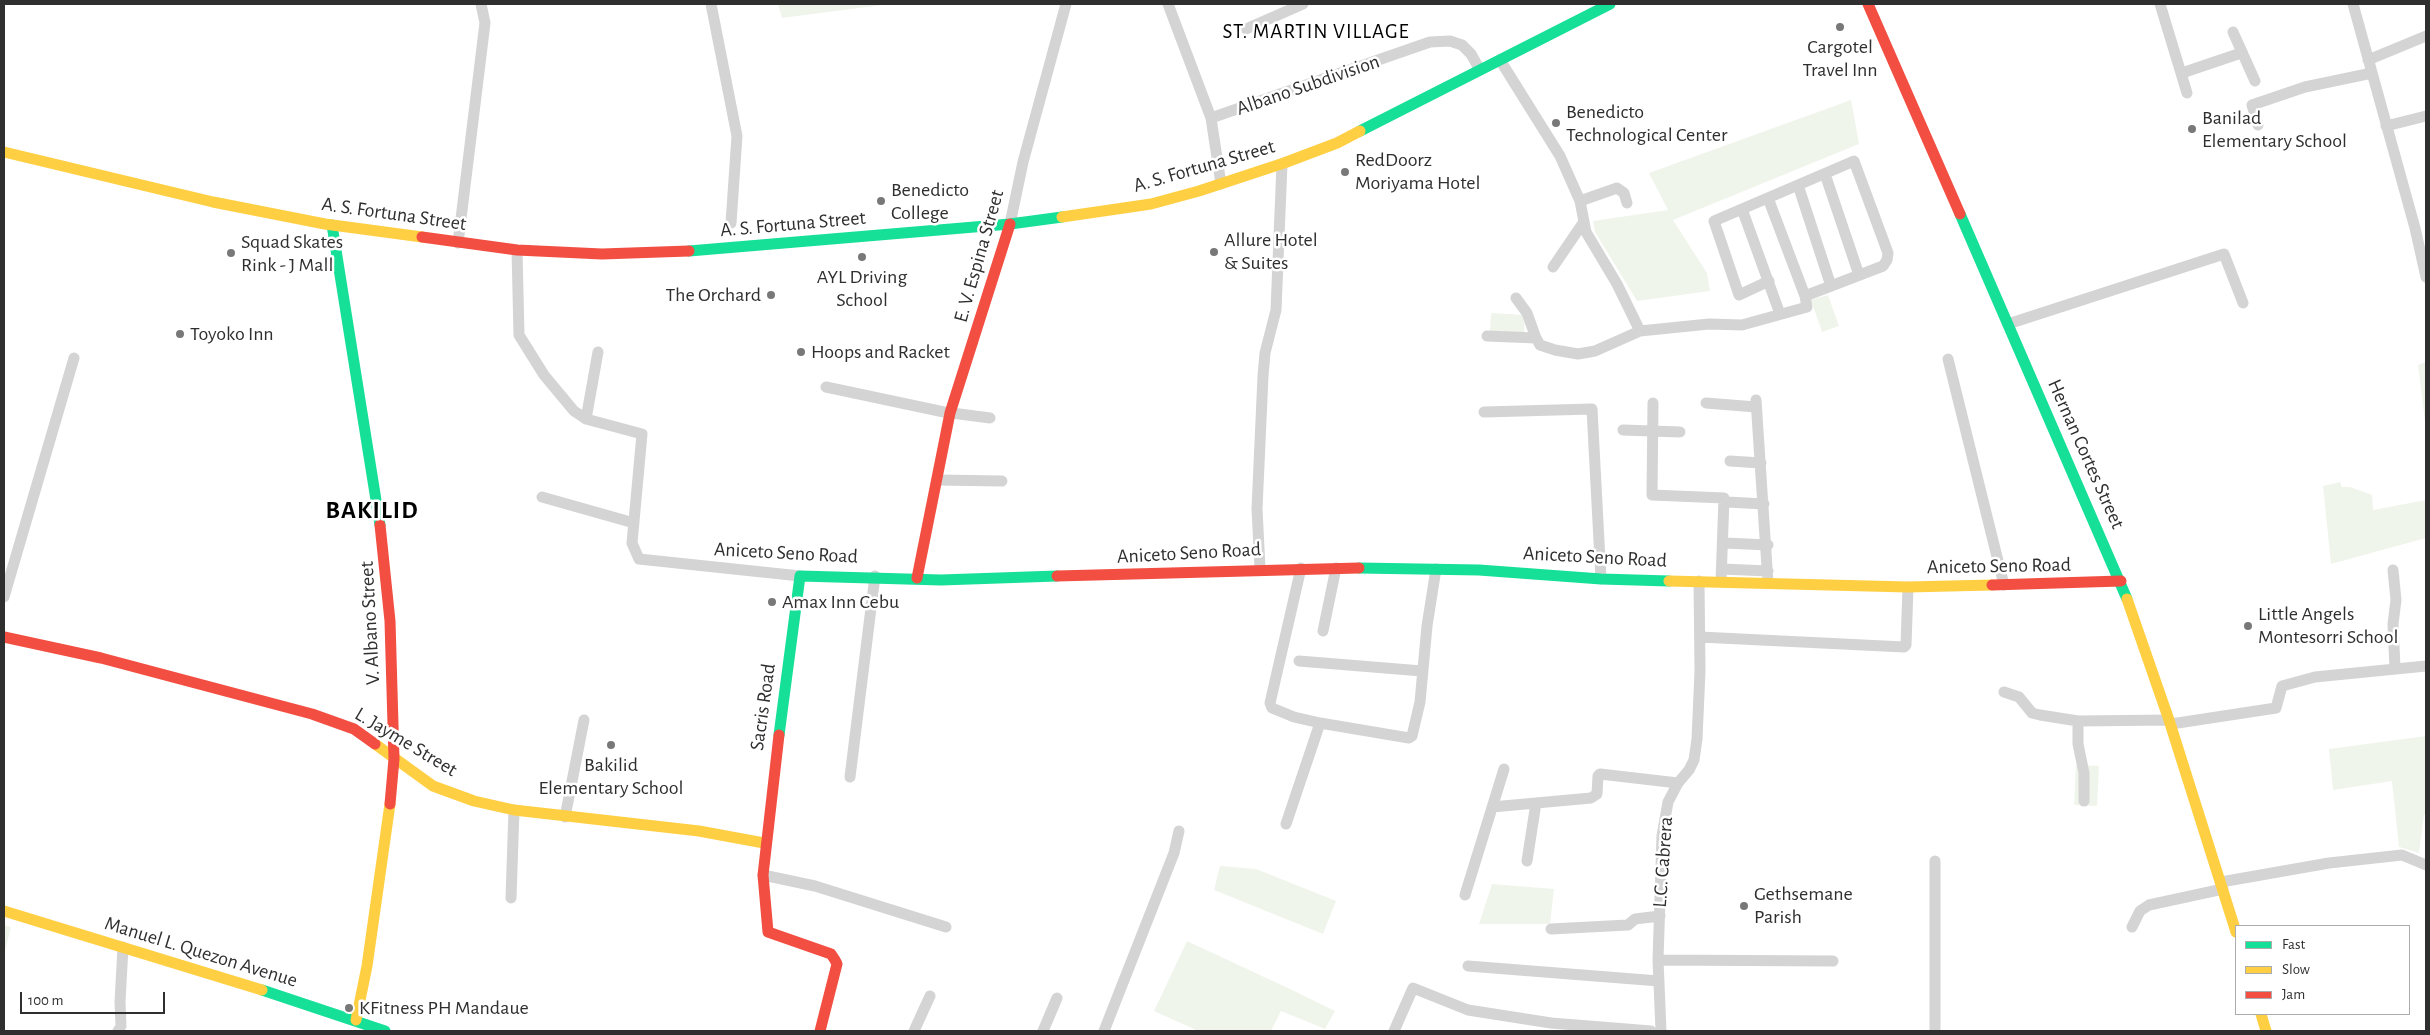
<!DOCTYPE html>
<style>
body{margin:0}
#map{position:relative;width:2430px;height:1035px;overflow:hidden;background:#fff;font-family:"Alegreya Sans",sans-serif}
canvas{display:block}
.frame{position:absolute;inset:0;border:5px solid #2f2f2f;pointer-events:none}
.legend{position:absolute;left:2235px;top:925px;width:175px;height:90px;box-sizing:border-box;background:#fff;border:1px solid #acacac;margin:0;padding:6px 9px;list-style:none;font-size:15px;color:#2f2f2f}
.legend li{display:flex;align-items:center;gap:10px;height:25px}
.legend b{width:25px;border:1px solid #acacac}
.scale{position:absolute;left:20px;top:992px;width:145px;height:22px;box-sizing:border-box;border:2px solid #2f2f2f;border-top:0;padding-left:6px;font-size:15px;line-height:18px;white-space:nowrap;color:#2f2f2f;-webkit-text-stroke:4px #fff;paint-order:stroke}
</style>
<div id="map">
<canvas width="2430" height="1035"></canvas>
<div class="frame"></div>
<ul class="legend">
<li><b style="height:6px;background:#16e098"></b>Fast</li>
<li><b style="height:6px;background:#ffcf43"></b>Slow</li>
<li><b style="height:6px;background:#f24e42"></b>Jam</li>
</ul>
<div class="scale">100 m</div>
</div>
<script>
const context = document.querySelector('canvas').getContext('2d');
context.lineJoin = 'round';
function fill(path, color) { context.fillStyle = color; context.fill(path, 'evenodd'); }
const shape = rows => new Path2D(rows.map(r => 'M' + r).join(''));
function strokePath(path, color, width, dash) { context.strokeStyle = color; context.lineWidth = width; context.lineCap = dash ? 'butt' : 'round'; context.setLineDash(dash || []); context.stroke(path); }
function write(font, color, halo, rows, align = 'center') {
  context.font = font + ' "Alegreya Sans",sans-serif'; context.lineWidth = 5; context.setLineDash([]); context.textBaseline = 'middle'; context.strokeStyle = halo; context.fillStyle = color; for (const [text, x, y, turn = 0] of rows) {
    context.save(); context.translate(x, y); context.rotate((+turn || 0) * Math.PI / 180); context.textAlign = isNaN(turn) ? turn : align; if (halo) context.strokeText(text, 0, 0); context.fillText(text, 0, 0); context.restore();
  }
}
fill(shape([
 [778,4,890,4,782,18],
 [1851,100,1859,144,1673,220,1707,273,1710,291,1637,301,1595,232,1593,221,1668,210,1649,173],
 [1828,295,1839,326,1822,332,1811,300],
 [1491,313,1525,315,1524,333,1490,331],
 [2426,362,2426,430,2418,365],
 [2340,482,2342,487,2350,487,2372,495,2373,510,2426,500,2426,538,2331,564,2323,486],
 [2426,736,2426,815,2424,815,2419,853,2399,847,2392,781,2333,790,2329,749],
 [2076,765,2099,766,2097,806,2074,805],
 [1220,866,1256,869,1336,901,1323,934,1214,890],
 [1492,884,1554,889,1550,924,1479,924],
 [4,925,11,927,4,955],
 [1187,941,1290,989,1335,1011,1325,1029,1281,1011,1271,1031,1198,1031,1154,1011]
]), '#f0f5ec');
strokePath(shape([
 [711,4,737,136,731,223],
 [1168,4,1211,118,1221,184],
 [2160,4,2187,93],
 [2353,4,2415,228,2426,277],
 [1246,29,1303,4],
 [2233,32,2255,81],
 [1500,60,1560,156,1580,201,1586,232,1617,284,1640,331],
 [2368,60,2426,36],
 [2182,73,2241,53],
 [1211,118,1430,42,1450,41,1462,45,1471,54,1480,70],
 [2258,125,2252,105,2305,87,2372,73],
 [2386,126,2426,116],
 [1825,174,1859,275],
 [1798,185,1831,286],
 [1580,201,1617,188,1624,193,1627,203],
 [1742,209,1780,314],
 [1010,224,1023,162,1066,4],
 [458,243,485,23,481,4],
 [517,250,519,335,544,375,574,411,586,419,642,434,632,543,639,559,800,576],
 [1553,267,1583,223],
 [1769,281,1739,295,1714,221,1854,161,1888,253,1887,260,1883,266,1805,296],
 [1516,298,1527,313,1536,338,1540,345,1555,350,1578,354,1595,351,1640,331,1709,324,1742,325,1807,307,1805,296,1768,198],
 [2008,324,2224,254,2243,303],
 [1487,336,1536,338],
 [1948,359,2004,585],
 [826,387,944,412,990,418],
 [1756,400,1768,583],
 [1653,403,1652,495,1724,498,1721,581],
 [1706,403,1756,407],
 [1484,412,1592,409,1601,579],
 [586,419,598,352],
 [1623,430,1680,432],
 [1730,461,1761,463],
 [937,480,1002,481],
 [542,497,634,523],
 [1727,502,1764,504],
 [1725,543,1768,545],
 [1260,568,1257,509,1263,376,1265,353,1276,310,1282,164],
 [1301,568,1270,703,1272,708,1294,717,1320,723,1409,738,1412,736,1420,702,1427,626,1436,569],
 [1722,569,1768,571],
 [2393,570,2396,600,2393,624,2395,668],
 [4,597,74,358],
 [1323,631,1336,568],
 [1700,637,1904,647,1906,645,1908,587],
 [1299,661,1422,671],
 [2004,692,2019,697,2032,713,2040,715,2078,721,2169,720],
 [2078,721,2078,744,2084,773,2084,801],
 [2171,724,2276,708,2282,686,2315,677,2426,666],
 [850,777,875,576],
 [1492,807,1591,798,1597,794,1598,776,1600,774,1678,783],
 [565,817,584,720],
 [1286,824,1320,723],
 [1527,861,1536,803],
 [1935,861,1935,1031],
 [763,875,815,886,946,927],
 [2221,882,2329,863,2402,855,2426,865],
 [1465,895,1504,769],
 [511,898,514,810],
 [2132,927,2140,911,2149,905,2223,889],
 [1551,929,1628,925,1635,919,1660,916],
 [1658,960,1833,961],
 [1468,966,1659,981],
 [118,1031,121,1026,120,1002,123,947],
 [914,1031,930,996],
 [1043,1031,1057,998],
 [1104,1031,1174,853,1179,831],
 [1394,1031,1413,988,1468,1010,1551,1023,1651,1031],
 [1661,1031,1658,960,1662,836,1668,802,1678,783,1689,770,1694,760,1697,739,1700,671,1699,581]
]), '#d4d4d4', 11);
strokePath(shape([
 [1360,131,1610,4],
 [1960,214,2127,599],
 [332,225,380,525],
 [689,251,1010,224,1062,217],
 [1359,568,1479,570,1601,579,1669,581],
 [779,735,800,576,941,580,1057,576],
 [262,990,385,1031]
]), '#16e098', 11);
strokePath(shape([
 [4,152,213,202,325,224,422,237],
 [1062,217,1151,204,1199,191,1284,163,1337,143,1360,131],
 [1669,581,1908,587,1992,585],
 [2127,599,2169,720,2236,932],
 [375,744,433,786,474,801,514,810,699,831,764,843],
 [4,911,262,990],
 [2261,1014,2266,1031],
 [356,1020,367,966,390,804]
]), '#ffcf43', 11);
strokePath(shape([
 [1868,4,1960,214],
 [422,237,517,250,602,254,689,251],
 [380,525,390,621,394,759,390,804],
 [1057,576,1359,568],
 [917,578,950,413,1010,224],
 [1992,585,2121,581],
 [4,637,101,658,312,714,354,729,375,744],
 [779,735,763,875,768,932,831,954,835,960,837,964,820,1031]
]), '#f24e42', 11);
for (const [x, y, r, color] of [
 [1840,27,5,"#787878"],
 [1556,123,5,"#787878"],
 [2192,129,5,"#787878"],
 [1345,172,5,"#787878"],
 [881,201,5,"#787878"],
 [1214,252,5,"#787878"],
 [231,253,5,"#787878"],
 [862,257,5,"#787878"],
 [771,295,5,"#787878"],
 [180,334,5,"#787878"],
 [801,352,5,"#787878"],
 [772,602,5,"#787878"],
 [2248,626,5,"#787878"],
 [611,745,5,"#787878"],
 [1744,906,5,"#787878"],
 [349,1008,5,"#787878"]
]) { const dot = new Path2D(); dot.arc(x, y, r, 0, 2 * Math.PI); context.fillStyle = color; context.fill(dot); strokePath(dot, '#fff', 2); }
write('20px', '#2f2f2f', '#fff', [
 ["Cargotel",1840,47,"center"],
 ["Travel Inn",1840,70,"center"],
 ["Benedicto",1566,112],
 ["Technological Center",1566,135],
 ["Banilad",2202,118],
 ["Elementary School",2202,141],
 ["RedDoorz",1355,160],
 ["Moriyama Hotel",1355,183],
 ["Benedicto",891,190],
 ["College",891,213],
 ["Allure Hotel",1224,240],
 ["& Suites",1224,263],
 ["Squad Skates",241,242],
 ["Rink - J Mall",241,265],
 ["AYL Driving",862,277,"center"],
 ["School",862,300,"center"],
 ["The Orchard",761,295,"right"],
 ["Toyoko Inn",190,334],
 ["Hoops and Racket",811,352],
 ["Amax Inn Cebu",782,602],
 ["Little Angels",2258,614],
 ["Montesorri School",2258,637],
 ["Bakilid",611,765,"center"],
 ["Elementary School",611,788,"center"],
 ["Gethsemane",1754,894],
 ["Parish",1754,917],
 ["KFitness PH Mandaue",359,1008]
], 'left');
write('20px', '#2f2f2f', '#fff', [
 ["Albano Subdivision",1308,85,-19],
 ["A. S. Fortuna Street",1204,166,-16],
 ["A. S. Fortuna Street",394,214,8],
 ["A. S. Fortuna Street",793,224,-5],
 ["E. V. Espina Street",979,256,-74],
 ["Hernan Cortes Street",2086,454,66],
 ["Aniceto Seno Road",786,553,3],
 ["Aniceto Seno Road",1189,553,-3],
 ["Aniceto Seno Road",1595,557,3],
 ["Aniceto Seno Road",1999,566,-1],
 ["V. Albano Street",370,623,-93],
 ["Sacris Road",763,707,-82],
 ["L. Jayme Street",406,742,31],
 ["L.C. Cabrera",1663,862,-86],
 ["Manuel L. Quezon Avenue",201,952,17]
]);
context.letterSpacing = '1px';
write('21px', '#000', '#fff', [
 ["ST. MARTIN VILLAGE",1316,32]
]);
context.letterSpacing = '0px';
context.letterSpacing = '1px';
write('bold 25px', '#000', '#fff', [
 ["BAKILID",372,510]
]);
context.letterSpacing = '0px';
</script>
